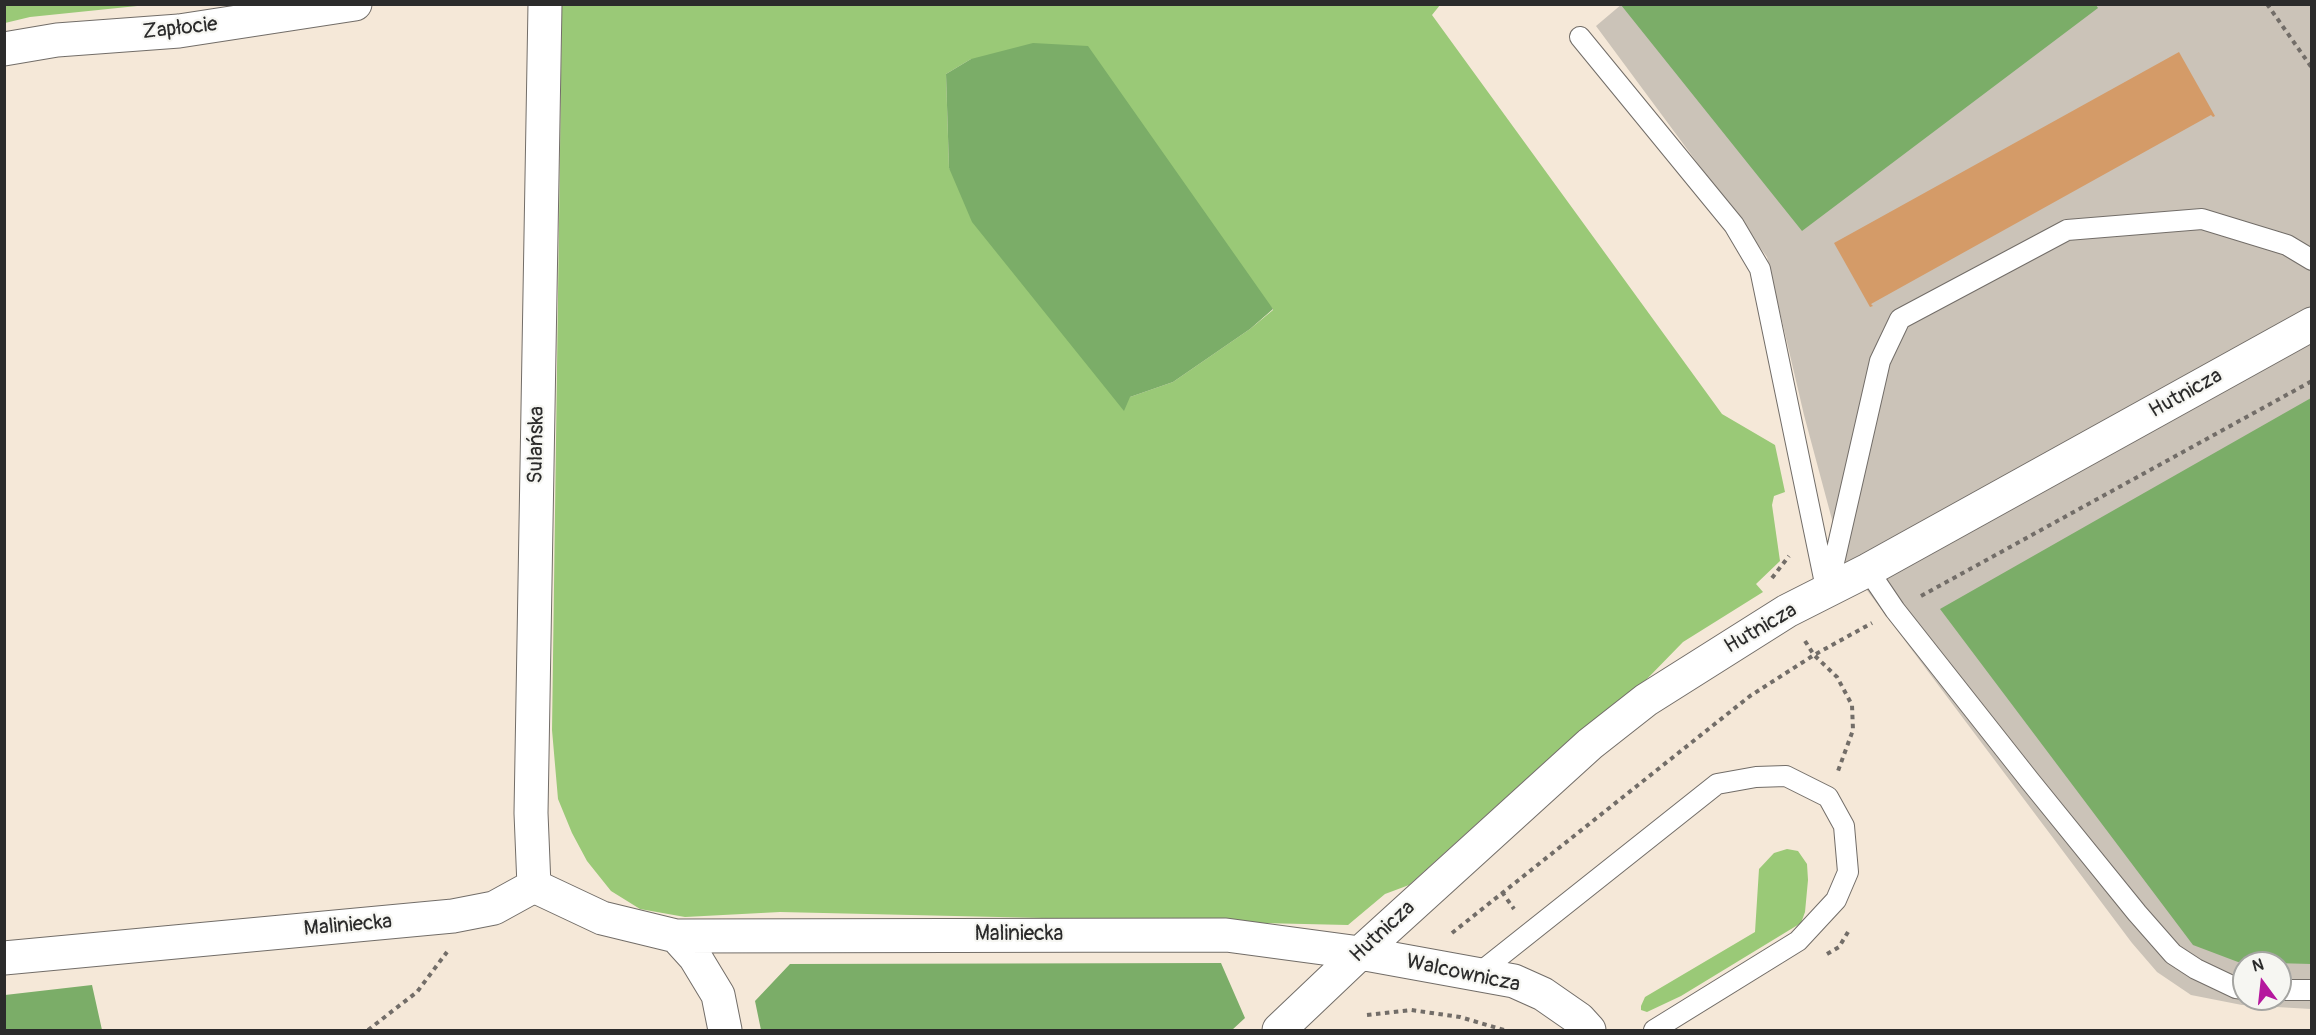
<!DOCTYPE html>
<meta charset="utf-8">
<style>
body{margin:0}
#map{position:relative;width:2316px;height:1035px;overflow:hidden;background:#f5e8d8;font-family:Pangolin,sans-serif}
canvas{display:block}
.frame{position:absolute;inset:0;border:6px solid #2b2b2b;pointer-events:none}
.north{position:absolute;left:2232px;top:951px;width:60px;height:60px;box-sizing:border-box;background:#f6f6f2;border:2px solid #a5a5a2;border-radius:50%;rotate:345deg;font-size:16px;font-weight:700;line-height:24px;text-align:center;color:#2b2b2b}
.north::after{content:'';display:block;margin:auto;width:21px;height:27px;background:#b5179e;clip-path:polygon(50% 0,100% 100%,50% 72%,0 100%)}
</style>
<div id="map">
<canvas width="2316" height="1035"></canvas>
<div class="frame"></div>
<div class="north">N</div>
</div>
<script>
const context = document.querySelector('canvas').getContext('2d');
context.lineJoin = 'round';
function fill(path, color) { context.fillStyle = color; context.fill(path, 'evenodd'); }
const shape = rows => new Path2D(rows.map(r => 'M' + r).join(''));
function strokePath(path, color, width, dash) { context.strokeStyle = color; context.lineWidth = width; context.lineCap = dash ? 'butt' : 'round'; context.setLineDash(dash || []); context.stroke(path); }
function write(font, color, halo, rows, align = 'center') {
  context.font = font + ' Pangolin,sans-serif'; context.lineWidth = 4.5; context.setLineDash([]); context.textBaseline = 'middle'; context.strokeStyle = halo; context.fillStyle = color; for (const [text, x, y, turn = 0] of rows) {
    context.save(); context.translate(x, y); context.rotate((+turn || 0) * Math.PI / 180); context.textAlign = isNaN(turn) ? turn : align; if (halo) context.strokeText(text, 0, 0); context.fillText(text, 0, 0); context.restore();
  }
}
fill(shape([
 [1622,4,2311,5,2311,1009,2242,1005,2191,995,2157,972,2132,943,1842,557,1804,415,1767,257,1596,26],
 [2244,963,2280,963,2280,999,2244,999]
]), '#cbc3b8');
fill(shape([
 [5,4,147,4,147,5,30,17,5,23],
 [562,5,1440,5,1432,15,1722,414,1775,445,1785,492,1774,496,1772,505,1780,561,1756,584,1763,592,1683,642,1643,683,1568,741,1409,885,1385,894,1348,925,780,912,685,917,640,909,611,891,587,861,572,833,558,799,552,730],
 [971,59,1273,309,1273,310,1250,329,1173,382,1130,397,949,168,946,74],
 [1787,849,1798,851,1807,864,1808,880,1805,912,1801,923,1681,996,1647,1012,1641,1010,1641,1006,1645,997,1755,932,1759,869,1774,853]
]), '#9ac977');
fill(shape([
 [2096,5,2098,8,1802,231,1621,5],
 [1033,43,1088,46,1273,309,1250,329,1173,382,1130,397,1124,411,972,222,949,168,946,74,971,59],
 [2311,398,2311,964,2238,962,2193,945,1940,609],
 [1221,963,1245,1018,1232,1030,761,1030,755,1001,790,964],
 [92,985,102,1030,5,1030,5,995]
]), '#7bad68');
fill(shape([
 [2179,52,2215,116,2213,117,2211,115,1871,304,1873,306,1870,307,1834,243]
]), '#d49b68');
const service = shape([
 [1580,37,1734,225,1760,269,1827,593,1880,361,1900,319,2067,230,2202,219,2287,245,2312,260],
 [1868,570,1895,610,2030,781,2137,913,2173,954,2196,969,2236,988,2244,989],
 [1479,973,1717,784,1756,777,1786,776,1828,797,1844,826,1848,872,1836,900,1798,941,1654,1030],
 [2280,990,2312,990]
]);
const minor = shape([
 [4,49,57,40,179,31,355,4],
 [534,886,602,918,676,936,695,957,718,995,725,1030],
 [676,936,1226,935,1360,953,1514,981,1543,994,1579,1019,1589,1030],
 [1279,1030,1360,953,1590,744,1646,700,1787,611,1868,570,2312,324]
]);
const tertiary = shape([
 [4,958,453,916,494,908,534,886,531,813,545,4]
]);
strokePath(service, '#726d68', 22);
strokePath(minor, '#726d68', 35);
strokePath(tertiary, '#726d68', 35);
strokePath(shape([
 [2267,4,2312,68],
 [1772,578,1789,556],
 [1921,596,2312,381],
 [1805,641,1814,655,1837,677,1852,705,1853,730,1838,771],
 [1502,892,1514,909],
 [1452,933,1750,696,1814,655,1872,623],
 [1827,954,1839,947,1848,932],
 [1367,1015,1411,1010,1460,1017,1504,1030],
 [368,1030,417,992,447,952]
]), '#726d68', 4, [4.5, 4.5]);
strokePath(service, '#fff', 20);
strokePath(minor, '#fff', 33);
strokePath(tertiary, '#fff', 33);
write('21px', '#2b2b2b', '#f6f6f2', [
 ["Zapłocie",180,29,-6],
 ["Hutnicza",2186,394,-29],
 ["Sulańska",537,445,-89],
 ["Hutnicza",1761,629,-30],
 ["Maliniecka",348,926,-5],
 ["Hutnicza",1383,932,-43],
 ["Maliniecka",1019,935],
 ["Walcownicza",1463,974,12]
]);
</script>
